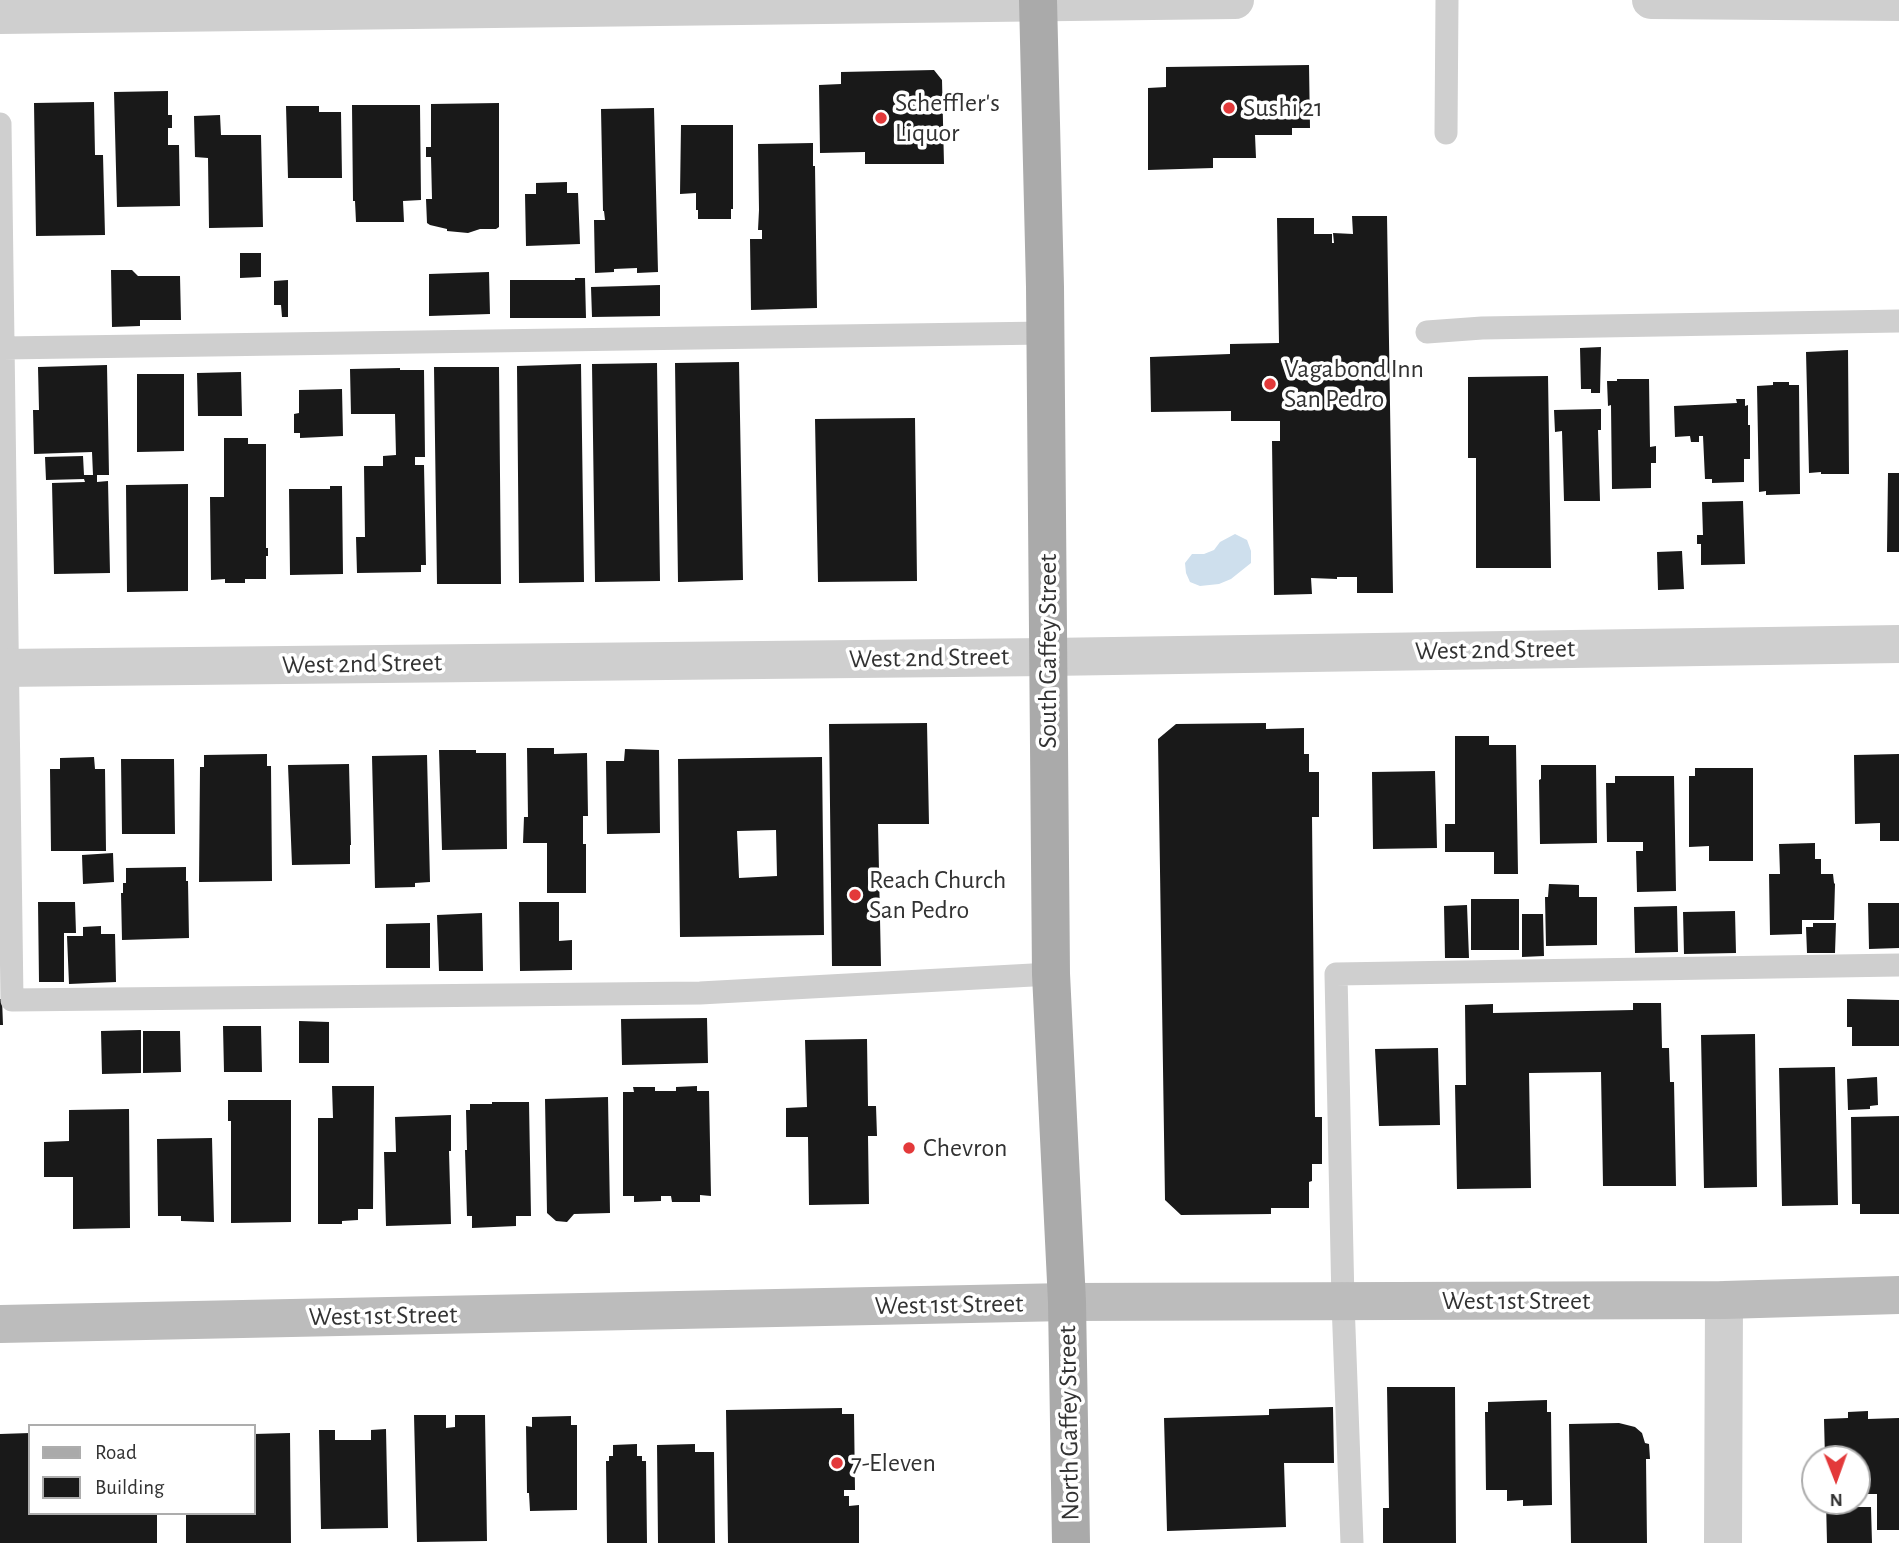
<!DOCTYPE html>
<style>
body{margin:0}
#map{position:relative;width:1899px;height:1543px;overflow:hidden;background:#fff;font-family:"Alegreya Sans",sans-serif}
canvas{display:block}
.legend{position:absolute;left:28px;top:1424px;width:228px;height:91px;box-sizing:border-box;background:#fff;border:2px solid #adadad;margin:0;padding:9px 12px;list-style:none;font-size:21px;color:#323232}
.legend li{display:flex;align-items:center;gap:14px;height:35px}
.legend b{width:35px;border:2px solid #adadad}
.north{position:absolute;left:1801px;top:1445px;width:70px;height:70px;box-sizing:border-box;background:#fff;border:2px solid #adadad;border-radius:50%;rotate:179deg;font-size:19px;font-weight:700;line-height:28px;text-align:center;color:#323232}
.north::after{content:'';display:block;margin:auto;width:24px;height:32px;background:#e3393a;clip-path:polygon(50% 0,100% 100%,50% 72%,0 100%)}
</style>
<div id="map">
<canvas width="1899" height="1543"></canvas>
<ul class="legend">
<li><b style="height:9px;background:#aaa"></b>Road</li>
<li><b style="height:19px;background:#191919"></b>Building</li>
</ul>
<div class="north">N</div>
</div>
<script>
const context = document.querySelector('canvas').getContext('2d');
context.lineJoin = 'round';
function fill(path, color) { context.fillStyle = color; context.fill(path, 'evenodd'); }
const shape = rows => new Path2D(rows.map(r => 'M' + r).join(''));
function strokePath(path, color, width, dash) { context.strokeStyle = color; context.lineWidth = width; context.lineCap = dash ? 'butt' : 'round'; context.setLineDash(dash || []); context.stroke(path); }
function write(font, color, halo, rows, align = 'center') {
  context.font = font + ' "Alegreya Sans",sans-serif'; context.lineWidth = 7; context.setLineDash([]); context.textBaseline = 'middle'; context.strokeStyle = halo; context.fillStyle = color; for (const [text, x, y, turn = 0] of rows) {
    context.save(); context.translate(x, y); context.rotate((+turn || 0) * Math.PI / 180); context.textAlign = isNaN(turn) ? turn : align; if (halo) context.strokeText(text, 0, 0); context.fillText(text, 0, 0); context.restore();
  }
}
fill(shape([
 [1235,534,1247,540,1251,551,1251,563,1231,579,1219,584,1200,586,1190,582,1186,573,1185,563,1192,554,1204,554,1214,550,1220,542]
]), '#cedfed');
fill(shape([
 [1309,65,1310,128,1292,128,1292,135,1255,135,1256,158,1213,158,1213,168,1148,170,1148,88,1166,87,1166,67],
 [934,70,942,80,944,164,865,164,865,152,820,153,819,85,841,84,841,72],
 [168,91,168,115,172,115,172,128,168,128,168,145,179,145,180,206,117,207,114,92],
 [94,102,95,155,103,155,105,235,36,236,34,103],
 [499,103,499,227,496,229,480,229,468,233,447,231,447,229,430,225,427,223,426,199,432,199,431,157,426,157,426,147,431,147,431,104],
 [352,105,420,105,421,200,403,201,404,222,356,222,355,201,353,201],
 [286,106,319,106,319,112,341,112,342,178,288,178],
 [654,108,658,272,637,273,637,268,614,269,614,272,595,273,594,220,605,220,604,211,603,211,601,109],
 [220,115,221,135,261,135,263,227,209,228,208,158,195,157,194,116],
 [681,125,733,125,733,209,731,209,731,219,698,219,698,210,696,210,696,193,680,194],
 [813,143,813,166,815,166,817,308,751,310,750,239,762,239,762,230,758,230,759,210,758,144],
 [567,182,567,193,578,193,580,244,526,246,525,194,536,194,536,183],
 [1352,216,1387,216,1393,593,1357,593,1357,577,1337,577,1337,579,1311,578,1312,594,1274,595,1272,441,1280,441,1280,421,1231,421,1231,411,1151,412,1150,357,1230,354,1230,344,1279,343,1277,218,1314,218,1314,234,1332,234,1332,243,1334,243,1333,233,1353,234],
 [240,253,261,253,261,277,240,278],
 [111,270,132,270,138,276,180,276,181,320,140,320,140,326,112,327],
 [489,272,490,314,429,316,429,274],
 [575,278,585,278,586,318,510,318,510,280,575,280],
 [288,280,288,317,282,317,281,305,274,305,274,281],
 [660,285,660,316,592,317,591,287],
 [1601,347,1600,393,1591,393,1591,389,1581,389,1580,348],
 [1848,350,1849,474,1821,474,1821,472,1809,473,1806,352],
 [739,362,743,580,678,582,675,363],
 [657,363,660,581,595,582,592,364],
 [581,364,584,582,519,583,517,366],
 [107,365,109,475,97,475,97,482,108,481,110,573,54,574,52,483,85,482,84,479,46,480,45,457,83,456,84,475,93,475,92,452,34,454,33,410,39,410,38,367],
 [434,367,499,367,501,584,437,584],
 [400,368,400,370,424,370,425,457,415,457,415,465,424,465,426,565,421,565,421,572,357,573,356,537,365,537,364,466,383,466,383,456,396,455,395,414,351,414,350,369],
 [241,372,242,416,198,416,197,373],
 [137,374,184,374,184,451,137,452],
 [1548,376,1551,568,1476,568,1476,458,1468,458,1468,377],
 [1617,379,1649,379,1650,447,1656,446,1656,463,1651,463,1651,488,1612,489,1611,405,1608,406,1607,381,1617,381],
 [1773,382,1789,382,1789,385,1799,385,1800,494,1766,495,1766,491,1759,492,1757,386,1773,385],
 [342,389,343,436,300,438,300,433,294,433,294,414,299,413,299,390],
 [1736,399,1745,399,1745,406,1748,405,1748,425,1750,425,1750,459,1744,459,1744,482,1712,483,1712,479,1705,479,1703,436,1699,436,1699,442,1691,442,1690,436,1675,437,1674,406,1737,403],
 [1601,409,1601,430,1598,430,1600,501,1564,501,1562,431,1555,432,1554,410],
 [915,418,917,581,818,582,815,419],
 [224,438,248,438,248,444,266,444,266,548,268,548,268,556,266,556,266,579,245,579,245,583,225,583,225,579,211,580,210,497,224,497],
 [1888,473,1899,473,1899,552,1887,552],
 [188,484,188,591,127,592,126,485],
 [330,486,342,486,343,574,290,575,289,489,330,489],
 [1743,501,1745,564,1701,565,1701,544,1697,544,1697,535,1703,535,1702,502],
 [1682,551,1684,589,1658,590,1657,552],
 [927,723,929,824,878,824,881,966,832,966,829,724],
 [1266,723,1266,729,1304,728,1304,754,1309,754,1309,772,1319,772,1319,817,1312,817,1315,1117,1322,1117,1322,1164,1312,1164,1312,1181,1309,1182,1309,1208,1271,1208,1271,1214,1181,1215,1165,1200,1158,739,1176,724],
 [1455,736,1489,736,1489,745,1516,745,1518,874,1494,874,1494,852,1445,852,1445,824,1455,824],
 [527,748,554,748,554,754,587,753,588,816,583,816,583,844,586,844,586,893,547,893,547,843,523,843,524,817,528,817],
 [625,749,659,750,660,833,607,834,606,761,624,761],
 [439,750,476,750,476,753,506,753,507,849,442,850],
 [267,754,267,766,271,766,272,881,199,882,200,767,204,767,204,755],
 [1899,754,1899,841,1880,841,1880,823,1855,824,1854,755],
 [427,755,430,882,415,883,415,887,375,888,372,756],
 [94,757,95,769,105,769,106,851,51,851,50,769,60,769,60,758],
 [822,757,824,935,680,937,678,759],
 [776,830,777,876,739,878,737,831],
 [121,759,174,759,175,834,122,834],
 [349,764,351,845,350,845,350,864,292,865,288,765],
 [1541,765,1596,765,1597,843,1540,844,1539,780,1541,779],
 [1695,768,1753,768,1753,861,1709,861,1709,846,1689,847,1689,776,1695,776],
 [1435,771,1437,848,1373,849,1372,772],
 [1615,776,1674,776,1676,891,1637,892,1636,851,1643,851,1643,842,1607,842,1606,783,1615,783],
 [1815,843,1815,859,1821,859,1821,874,1833,874,1834,883,1835,884,1834,920,1802,920,1802,934,1770,935,1769,874,1780,874,1779,844],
 [113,853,114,882,83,884,82,855],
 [186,867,186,881,188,881,189,938,122,940,121,893,123,893,123,883,126,883,126,868],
 [1549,884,1579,885,1579,897,1597,897,1597,945,1546,946,1545,897,1548,897],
 [1471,899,1519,899,1519,950,1471,950],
 [38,902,75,902,76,933,64,933,64,982,39,982],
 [519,902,559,902,559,941,572,940,572,970,520,971],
 [1868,903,1899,903,1899,948,1869,949],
 [1467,905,1469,958,1445,958,1444,906],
 [1677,906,1678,952,1635,953,1634,907],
 [1735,911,1736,953,1684,954,1683,912],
 [482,913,483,971,439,971,437,915],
 [1522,914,1543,914,1544,956,1522,957],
 [430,923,430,968,386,968,386,924],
 [1813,923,1836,923,1835,953,1807,953,1806,927,1813,927],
 [101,926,101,934,115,934,116,982,69,984,67,936,83,936,83,927],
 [0,999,2,999,3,1025,0,1025],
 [1847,999,1899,1000,1899,1046,1852,1046,1852,1027,1847,1027],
 [1633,1003,1661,1003,1662,1048,1669,1048,1670,1082,1674,1082,1676,1186,1603,1186,1601,1072,1529,1073,1531,1188,1457,1189,1455,1085,1466,1085,1465,1005,1493,1004,1493,1013,1633,1010],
 [707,1018,708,1063,622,1065,621,1019],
 [299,1021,329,1022,329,1063,299,1063],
 [223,1026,261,1026,262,1072,224,1072],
 [141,1030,141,1073,102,1074,101,1031],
 [143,1031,180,1031,181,1072,143,1073],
 [1755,1034,1757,1187,1704,1188,1701,1035],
 [867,1039,868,1106,876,1106,877,1136,868,1136,869,1204,809,1205,808,1137,786,1137,786,1108,807,1107,805,1040],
 [1438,1048,1440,1125,1379,1126,1375,1049],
 [1835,1067,1838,1205,1782,1206,1779,1068],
 [1877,1077,1878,1105,1870,1106,1870,1109,1848,1110,1847,1079],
 [332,1086,374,1086,373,1209,358,1209,358,1220,342,1221,342,1224,318,1224,318,1118,333,1118],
 [697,1086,697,1091,709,1091,711,1196,700,1195,700,1202,672,1202,671,1196,661,1196,661,1201,634,1202,634,1196,623,1196,623,1092,634,1092,633,1087,655,1087,655,1091,676,1091,676,1087],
 [608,1097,610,1213,574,1214,567,1222,556,1221,547,1213,545,1099],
 [228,1100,291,1100,291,1222,231,1223,231,1121,228,1121],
 [492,1102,529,1102,531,1216,516,1216,516,1226,472,1228,472,1216,467,1216,465,1150,467,1150,466,1110,470,1110,470,1104,492,1104],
 [129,1109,130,1228,73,1229,73,1177,44,1177,44,1142,69,1141,69,1110],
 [451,1115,451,1151,449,1151,451,1224,386,1226,384,1152,396,1152,395,1117],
 [1899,1116,1899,1214,1860,1214,1860,1204,1852,1204,1851,1117],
 [212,1138,214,1222,181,1221,181,1216,158,1216,157,1139],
 [1387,1387,1455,1387,1456,1543,1383,1543,1383,1508,1389,1508],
 [1547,1400,1547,1412,1551,1412,1552,1505,1523,1506,1523,1500,1507,1501,1507,1490,1486,1490,1485,1412,1488,1412,1488,1402],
 [1333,1407,1334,1463,1284,1463,1286,1527,1167,1531,1164,1418,1269,1415,1269,1409],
 [842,1408,842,1414,854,1414,855,1490,844,1490,844,1496,849,1496,849,1506,859,1505,859,1543,728,1543,726,1410],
 [1868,1411,1868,1419,1899,1418,1899,1530,1877,1530,1877,1494,1857,1494,1857,1459,1825,1459,1824,1419,1848,1418,1848,1412],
 [414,1415,446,1415,446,1428,455,1427,455,1415,485,1415,487,1541,417,1542],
 [571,1416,571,1425,577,1425,577,1510,530,1511,529,1493,527,1493,526,1426,532,1427,532,1417],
 [1619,1423,1635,1427,1642,1433,1645,1443,1649,1444,1650,1459,1646,1459,1647,1543,1571,1543,1569,1424],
 [386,1429,388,1528,321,1529,319,1430,335,1430,335,1440,371,1440,371,1430],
 [30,1433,30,1513,157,1513,157,1543,0,1543,0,1434],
 [290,1433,291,1543,186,1543,186,1513,254,1513,254,1434],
 [637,1444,637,1456,642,1456,642,1461,646,1461,647,1543,607,1543,606,1461,609,1461,609,1456,613,1456,613,1445],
 [695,1444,695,1452,714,1452,715,1543,658,1543,657,1445],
 [1826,1501,1852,1501,1852,1507,1871,1507,1872,1543,1827,1543]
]), '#191919');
strokePath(shape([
 [0,124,12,1000,700,993,1051,974],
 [1446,133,1447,0],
 [1427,332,1482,328,1899,321],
 [3,348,1045,333],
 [1352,1543,1343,1302,1336,974,1899,965]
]), '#cfcfcf', 23);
strokePath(shape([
 [1651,0,1899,2],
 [0,15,1235,0],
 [0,668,1048,657,1899,644],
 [1723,1543,1724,1300]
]), '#cfcfcf', 38);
strokePath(shape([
 [0,1324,1067,1302,1724,1300,1899,1295]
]), '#bcbcbc', 38);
strokePath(shape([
 [1038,0,1045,287,1051,974,1067,1302,1071,1543]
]), '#aaa', 38);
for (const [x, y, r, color] of [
 [1229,108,7,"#e3393a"],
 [881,118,7,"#e3393a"],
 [1270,384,7,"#e3393a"],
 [855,895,7,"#e3393a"],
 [909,1148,7,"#e3393a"],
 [837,1463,7,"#e3393a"]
]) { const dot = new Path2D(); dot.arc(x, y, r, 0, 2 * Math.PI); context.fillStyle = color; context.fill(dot); strokePath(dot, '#fff', 2.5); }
write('26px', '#323232', '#fff', [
 ["Scheffler's",895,103],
 ["Liquor",895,133],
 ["Sushi 21",1243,108],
 ["Vagabond Inn",1284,369],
 ["San Pedro",1284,399],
 ["Reach Church",869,880],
 ["San Pedro",869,910],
 ["Chevron",923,1148],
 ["7-Eleven",851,1463]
], 'left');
write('26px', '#323232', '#fff', [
 ["West 2nd Street",1495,650,-1],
 ["South Gaffey Street",1048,651,-90],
 ["West 2nd Street",929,658,-1],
 ["West 2nd Street",362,664,-1],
 ["West 1st Street",1516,1301],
 ["West 1st Street",949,1305,-1],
 ["West 1st Street",383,1316,-1],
 ["North Gaffey Street",1069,1423,-91]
]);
</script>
